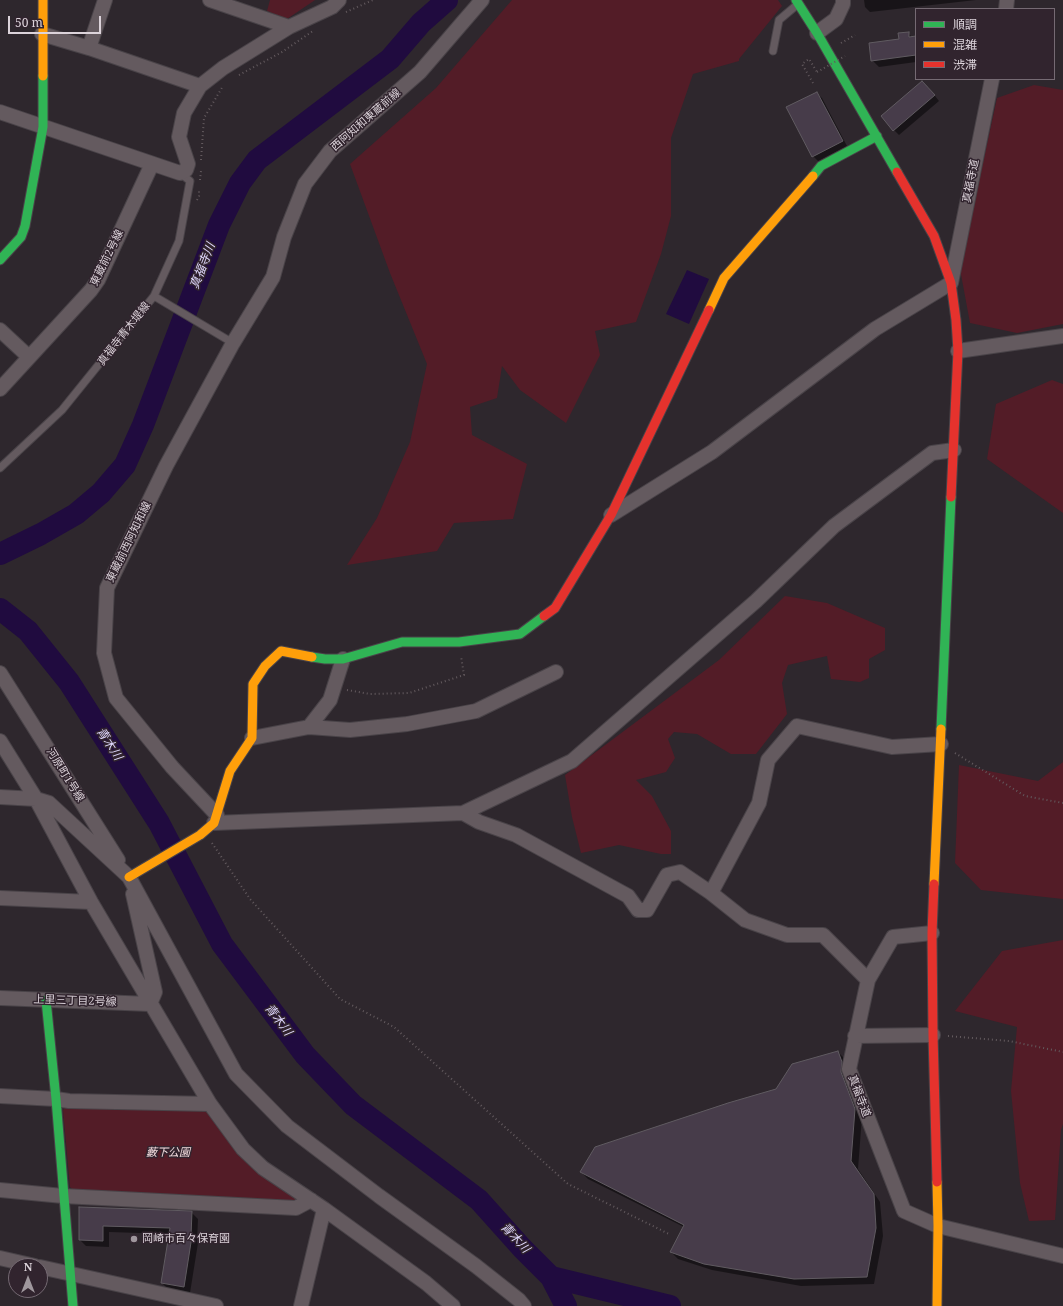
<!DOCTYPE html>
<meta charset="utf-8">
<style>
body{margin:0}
#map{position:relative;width:1063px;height:1306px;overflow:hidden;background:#2e272d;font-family:"Noto Serif","Noto Sans JP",serif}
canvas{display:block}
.legend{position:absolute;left:915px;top:8px;width:140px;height:72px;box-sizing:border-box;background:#31242e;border:1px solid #756a73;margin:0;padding:5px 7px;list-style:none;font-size:12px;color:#dcd3da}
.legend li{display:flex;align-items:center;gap:8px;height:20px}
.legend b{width:20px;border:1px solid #756a73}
.north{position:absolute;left:8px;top:1258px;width:40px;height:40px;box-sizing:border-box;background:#31242e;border:1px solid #756a73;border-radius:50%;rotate:0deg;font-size:11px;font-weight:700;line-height:16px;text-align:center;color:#dcd3da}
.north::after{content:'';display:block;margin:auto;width:14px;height:18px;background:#9f979d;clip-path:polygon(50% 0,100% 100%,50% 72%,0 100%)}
.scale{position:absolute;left:8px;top:16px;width:93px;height:18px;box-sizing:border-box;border:2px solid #dcd3da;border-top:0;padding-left:5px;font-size:12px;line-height:14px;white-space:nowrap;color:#dcd3da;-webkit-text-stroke:3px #31242e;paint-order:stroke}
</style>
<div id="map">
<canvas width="1063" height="1306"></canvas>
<ul class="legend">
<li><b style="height:5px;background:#30b455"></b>順調</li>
<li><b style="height:5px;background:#ff9f0a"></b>混雑</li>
<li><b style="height:5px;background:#e5322d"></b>渋滞</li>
</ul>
<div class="north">N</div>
<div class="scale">50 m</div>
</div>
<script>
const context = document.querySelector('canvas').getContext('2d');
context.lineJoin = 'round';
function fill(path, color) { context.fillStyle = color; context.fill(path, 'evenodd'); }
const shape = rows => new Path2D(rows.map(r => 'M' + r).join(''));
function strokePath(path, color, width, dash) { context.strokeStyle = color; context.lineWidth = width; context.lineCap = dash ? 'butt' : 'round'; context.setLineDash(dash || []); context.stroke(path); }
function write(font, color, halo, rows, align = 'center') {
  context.font = font + ' "Noto Serif","Noto Sans JP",serif'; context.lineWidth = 3; context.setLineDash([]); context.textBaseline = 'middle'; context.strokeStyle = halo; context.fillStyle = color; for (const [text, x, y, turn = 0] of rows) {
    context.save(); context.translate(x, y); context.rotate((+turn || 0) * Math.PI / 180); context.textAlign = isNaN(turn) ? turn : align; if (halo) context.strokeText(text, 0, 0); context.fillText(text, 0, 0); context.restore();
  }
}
fill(shape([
 [270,0,315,0,287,19,267,11],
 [512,0,778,0,782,6,739,59,739,61,693,74,671,138,671,216,661,254,636,322,595,331,600,355,566,423,520,390,502,366,497,398,470,407,472,435,527,464,513,519,454,523,437,551,347,565,377,518,410,442,427,364,390,273,350,164,436,88],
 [1034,85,1063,90,1063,324,1017,333,970,323,960,269,997,98],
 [1052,380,1063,384,1063,513,987,459,996,404],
 [785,596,827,603,885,628,885,650,869,659,869,678,860,682,831,679,827,656,788,665,782,683,787,714,756,754,731,754,697,734,674,732,668,739,675,758,666,772,636,780,652,796,671,831,671,854,661,854,619,845,581,853,572,817,565,775,719,660],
 [1063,762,1063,899,981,890,955,863,959,765,1038,781],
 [1063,940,1063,1124,1061,1130,1055,1220,1029,1221,1020,1183,1011,1091,1017,1027,955,1011,1002,951],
 [67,1106,204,1111,209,1113,297,1196,294,1202,76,1193,70,1187,63,1110]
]), '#531c27');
fill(shape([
 [687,270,709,279,689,324,666,314]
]), '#200b3f');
fill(shape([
 [864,0,976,0,870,12,865,7],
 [908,33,913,38,916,37,916,62,879,67,872,60],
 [928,87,939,101,899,135,894,130],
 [816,93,822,98,847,146,818,161,813,156],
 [838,1052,845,1059,862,1117,858,1169,880,1202,883,1236,874,1284,801,1286,712,1270,678,1259,671,1252,684,1227,588,1179,581,1172,776,1090],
 [80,1208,191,1212,198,1219,197,1242,198,1243,190,1293,169,1290,162,1283,170,1234,109,1232,109,1247,86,1246,80,1240]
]), '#0007');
strokePath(shape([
 [0,554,41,534,76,514,101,493,125,465,143,425,219,225,240,183,257,160,390,59,421,23,447,0],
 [0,609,28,631,69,682,159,823,222,944,305,1055,353,1105,479,1200,522,1248,551,1277,670,1306],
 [551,1277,566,1306]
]), '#200b3f', 22);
const building = shape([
 [909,32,909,37,916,36,916,55,871,61,869,43,899,39,898,33,909,32],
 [922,81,935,95,893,131,881,116,922,81],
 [817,92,843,141,812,157,786,107,817,92],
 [838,1051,842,1062,841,1072,855,1109,851,1161,874,1194,876,1228,867,1277,794,1279,704,1264,670,1252,684,1225,580,1172,595,1147,728,1103,776,1089,792,1064,838,1051],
 [79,1207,192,1211,191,1236,192,1236,184,1287,161,1283,170,1228,103,1226,103,1241,79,1240,79,1207]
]);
fill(building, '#473c4a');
strokePath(building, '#605b61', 1);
const lane = shape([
 [773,51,779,20,798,4],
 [154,296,233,343],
 [0,468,62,410,154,296,179,241,190,181,180,173]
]);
const street = shape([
 [210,0,289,27],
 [1006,9,1007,0],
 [817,33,836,19,843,4,843,0],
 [42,34,89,48,200,86],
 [89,48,105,0],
 [0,112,180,173,186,170,188,164,179,137,184,113,200,86,223,68,289,27,332,7,339,0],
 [0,330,29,357],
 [958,351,1063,336],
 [0,389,91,290,98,280,152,164],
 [611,515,712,452,875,329,951,283,992,79],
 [0,673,118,860],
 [309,727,350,730,407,724,476,711,556,672],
 [252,738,309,727,330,700,343,659],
 [0,741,36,799,91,902,210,1104,243,1149,263,1168,324,1209,426,1283,453,1306],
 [0,797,36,799,49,803,129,877,236,1074,287,1126,379,1196,476,1266,519,1300,524,1306],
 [463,813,479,822,516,835,628,896,638,910,647,910,667,875,680,872,711,893,745,920,787,935,823,935,868,980],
 [217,815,172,767,116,698,104,653,107,588,166,466,233,343,273,277,284,237,305,184,330,151,420,72,482,0],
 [214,823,463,813,572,761,756,601,834,526,932,453,954,450],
 [711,893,759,803,768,760,797,726,892,747,941,744],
 [133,894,155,992,150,1004],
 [0,898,91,902],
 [932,933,893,937,868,980,849,1069,904,1211,938,1226,1063,1256],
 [0,998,150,1004],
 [855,1036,933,1035],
 [0,1096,56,1099,69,1101,210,1104],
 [0,1190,63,1196,296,1208,311,1200],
 [0,1258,35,1266],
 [40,1267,216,1306],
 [301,1306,324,1209]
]);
const fast = shape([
 [796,0,817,33,897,172],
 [813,176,821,166,877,136],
 [0,260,21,237,25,226,43,127,43,76],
 [312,657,325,659,343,659,402,642,459,642,520,634,544,616],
 [941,729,951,497],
 [46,1000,56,1099,73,1306]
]);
const slow = shape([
 [43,0,43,76],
 [709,310,724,278,813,176],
 [129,877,200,835,214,823,230,771,252,738,253,684,265,666,281,651,312,657],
 [934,884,941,729],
 [937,1182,938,1226,937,1306]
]);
const jam = shape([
 [897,172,934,236,951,283,956,320,958,351,951,497],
 [544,616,555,608,611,515,709,310],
 [934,884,932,933,933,1035,937,1182]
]);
strokePath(lane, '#494348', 9);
strokePath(street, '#494348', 16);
strokePath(fast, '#494348', 11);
strokePath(slow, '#494348', 11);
strokePath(jam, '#494348', 11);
strokePath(shape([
 [346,12,373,0],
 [841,43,855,35],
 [239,75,282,52,313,31],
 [813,83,802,64,809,59,817,72],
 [201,160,204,118,223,86],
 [200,180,201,171],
 [197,200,199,196,199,189],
 [347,690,370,694,409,693,464,675,461,656],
 [955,753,1025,796,1063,803],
 [212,843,250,899,340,999,394,1027,568,1184,669,1234],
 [948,1036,1009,1041,1063,1052]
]), '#635a5e', 2, [1, 3]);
strokePath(lane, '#645a5f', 7);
strokePath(street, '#645a5f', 14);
strokePath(fast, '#30b455', 9);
strokePath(slow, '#ff9f0a', 9);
strokePath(jam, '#e5322d', 9);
strokePath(shape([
 [817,72,845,56]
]), '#635a5e', 2, [1, 3]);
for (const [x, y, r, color] of [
 [134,1239,4,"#9f979d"]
]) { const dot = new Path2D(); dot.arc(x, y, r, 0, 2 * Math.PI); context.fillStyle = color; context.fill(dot); strokePath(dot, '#31242e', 1.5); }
write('11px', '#dcd3da', '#31242e', [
 ["西阿知和東蔵前線",366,120,-41],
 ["真福寺道",971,181,-79],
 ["東蔵前2号線",107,258,-64],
 ["真福寺青木堤線",124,334,-52],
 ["東蔵前西阿知和線",129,542,-64],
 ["河原町1号線",65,775,58],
 ["上里三丁目2号線",75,1001,2],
 ["真福寺道",859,1096,69]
]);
write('italic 11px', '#f1dadc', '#31242e', [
 ["藪下公園",168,1153]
]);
write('11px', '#dcd3da', '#31242e', [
 ["岡崎市百々保育園",142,1239]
], 'left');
write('italic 12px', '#dfd7fd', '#31242e', [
 ["真福寺川",203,266,-69],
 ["青木川",109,744,57],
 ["青木川",278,1020,53],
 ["青木川",515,1238,47]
]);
</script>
